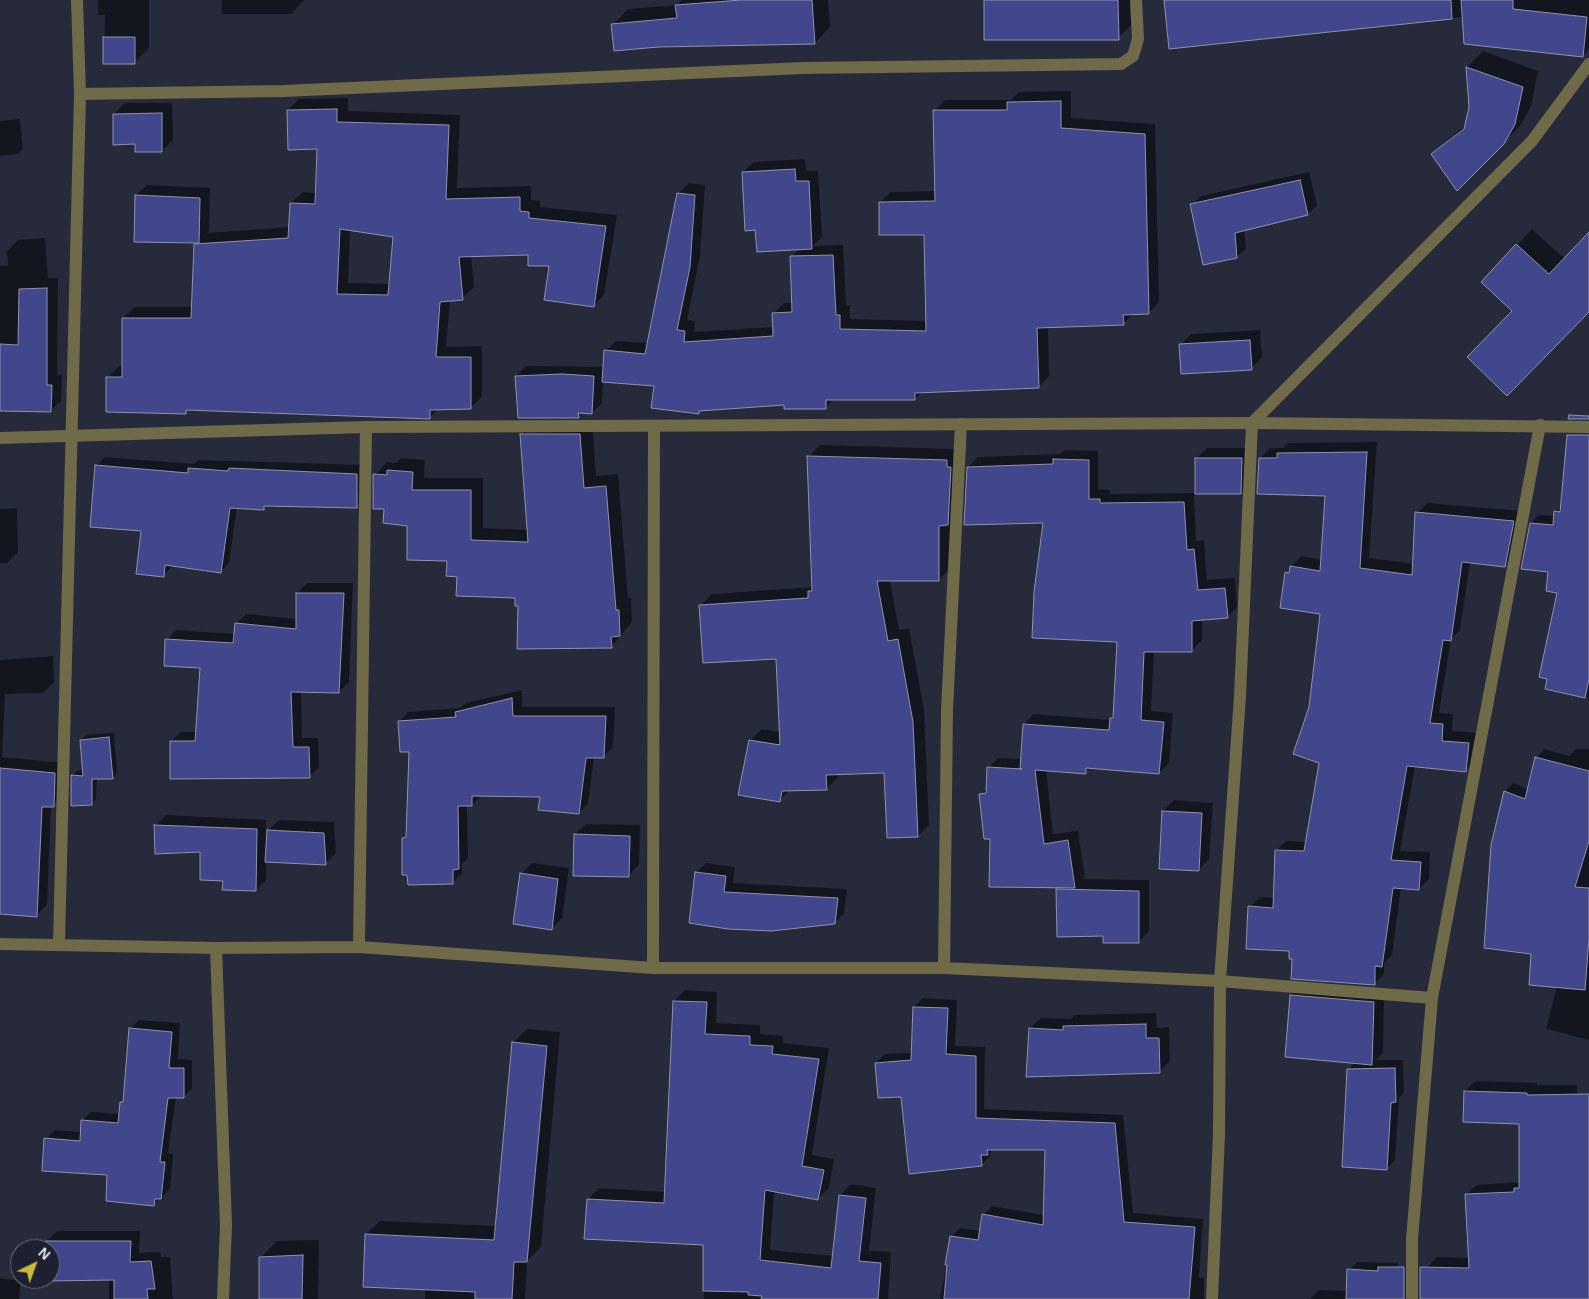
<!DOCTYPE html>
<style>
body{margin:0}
#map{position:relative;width:1589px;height:1299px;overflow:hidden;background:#272a3b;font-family:Arial,sans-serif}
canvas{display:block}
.north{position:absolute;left:10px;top:1239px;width:50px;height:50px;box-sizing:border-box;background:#1e2031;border:1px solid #6e707f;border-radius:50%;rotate:42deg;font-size:14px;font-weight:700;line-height:20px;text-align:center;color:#e6e8f3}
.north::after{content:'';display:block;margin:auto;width:18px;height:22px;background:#cbba39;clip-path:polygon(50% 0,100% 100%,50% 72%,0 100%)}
</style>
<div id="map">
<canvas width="1589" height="1299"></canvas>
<div class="north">N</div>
</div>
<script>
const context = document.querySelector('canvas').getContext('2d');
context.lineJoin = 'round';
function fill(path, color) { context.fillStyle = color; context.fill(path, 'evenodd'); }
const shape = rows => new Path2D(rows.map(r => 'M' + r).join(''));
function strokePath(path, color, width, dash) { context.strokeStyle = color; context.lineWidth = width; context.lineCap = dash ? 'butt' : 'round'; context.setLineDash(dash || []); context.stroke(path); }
fill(shape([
 [98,0,149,0,149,48,134,63,104,63,105,15,98,15],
 [222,0,304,0,291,14,222,14],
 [682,0,828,0,830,27,815,43,613,25,628,9,677,5],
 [985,0,1134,0,1134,22,1118,38],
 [1165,0,1589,0,1589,49,1582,56,1463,17,1170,47],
 [1483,51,1538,71,1531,106,1520,126,1457,189,1432,154,1466,125,1471,107,1467,67],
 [1071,91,1071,118,1155,124,1159,302,1149,313,1134,313,1123,324,1048,326,1049,376,1039,387,922,391,915,399,834,399,825,408,786,404,701,410,698,413,655,385,603,381,602,403,592,413,583,412,578,417,516,376,526,366,605,367,606,351,616,341,648,343,679,193,689,183,705,185,700,256,687,320,695,321,694,332,774,327,773,314,784,303,793,303,792,257,800,248,757,229,743,172,754,162,805,159,806,171,818,171,822,237,813,246,843,245,846,305,850,305,850,319,927,321,925,234,880,202,891,192,936,191,934,111,945,100,1011,100,1019,92],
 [348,98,348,111,460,115,457,188,531,186,531,200,540,201,540,207,617,215,604,295,593,306,550,265,530,254,471,255,474,287,462,298,450,300,446,347,482,346,482,397,470,408,438,409,430,417,189,409,185,412,108,377,119,366,123,366,123,318,135,307,192,307,196,245,199,242,136,195,147,185,210,188,209,231,207,233,290,227,291,203,303,192,316,193,318,148,288,110,299,99],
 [350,229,394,236,390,284,348,283],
 [125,103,172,103,173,140,162,151,136,143,114,114],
 [20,119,23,149,18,154,0,156,0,121],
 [1309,172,1317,205,1308,214,1244,229,1246,248,1237,257,1192,205,1201,196],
 [1532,229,1565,259,1589,234,1589,265,1514,311,1483,282],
 [45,238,48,278,58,278,57,375,62,375,61,401,50,411,0,409,0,266,8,266,7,251,18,240],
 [1260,330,1262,358,1251,368,1180,345,1191,334],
 [533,422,592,422,596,476,618,474,628,598,631,598,632,622,611,647,520,605,516,597,458,576,448,560,409,524,385,508,375,475,387,462,396,463,401,458,425,460,424,478,483,478,483,528,528,530,521,435],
 [1377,442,1369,558,1414,564,1417,513,1427,503,1523,511,1514,556,1504,566,1470,562,1460,630,1451,639,1439,713,1453,714,1452,731,1478,733,1476,760,1466,770,1415,766,1400,851,1430,852,1429,879,1419,889,1401,887,1392,955,1384,963,1384,974,1374,984,1293,958,1291,950,1250,907,1260,897,1274,898,1276,851,1286,841,1307,842,1321,762,1310,707,1322,613,1286,573,1301,556,1322,560,1326,495,1260,458,1270,448,1283,448,1288,443],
 [820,445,958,449,959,513,950,522,950,569,938,580,890,580,899,630,909,628,924,710,929,825,918,836,888,837,885,772,838,773,838,777,827,789,791,789,779,801,750,740,762,729,781,732,777,657,701,605,712,594,813,587,808,457],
 [1207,448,1253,448,1251,482,1240,493,1196,459],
 [1065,450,1098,451,1098,489,1110,490,1110,494,1194,493,1196,541,1204,540,1207,580,1235,578,1237,607,1227,617,1202,619,1202,640,1192,650,1154,650,1151,711,1173,713,1169,763,1159,773,1091,767,1085,773,1046,770,1053,834,1078,831,1085,877,1083,879,1149,880,1149,931,1139,942,1104,935,1057,890,1060,887,991,837,980,795,988,787,988,768,998,758,1022,759,1024,724,1034,714,1111,720,1114,715,1118,641,1045,522,968,467,978,457,1060,454],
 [105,457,194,464,198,460,366,465,365,498,356,507,268,505,264,508,237,507,229,563,220,572,173,565,163,576,142,530,96,466],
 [1589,457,1589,698,1547,688,1559,592,1531,523,1539,515,1555,516,1555,512,1562,505],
 [17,508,18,552,7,563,0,563,0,509],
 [307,583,353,583,349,682,339,692,301,691,302,738,318,738,319,767,309,777,171,741,181,732,197,732,202,667,167,640,176,630,235,634,236,624,246,614,297,619,297,593],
 [53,656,54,682,43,693,5,694,2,757,65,763,64,795,51,806,47,905,36,916,0,912,0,660],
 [522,690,522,707,615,707,613,747,603,757,594,757,588,804,579,813,541,795,482,795,472,805,467,805,468,859,462,864,462,873,453,883,403,838,408,833,410,750,399,722,408,712,460,708,466,703],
 [114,733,117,773,112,778,97,778,96,799,91,804,73,775,78,770,84,771,81,740,86,735],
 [1544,749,1569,756,1576,749,1589,749,1589,1040,1546,1029,1557,986,1532,953,1505,792,1513,783,1528,789,1536,758],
 [1174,800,1213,803,1209,859,1199,870,1163,811],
 [166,815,266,820,266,832,279,820,334,822,336,853,325,864,266,861,266,880,256,890,224,879,202,851,156,825],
 [586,824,640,825,639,865,628,876,575,834],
 [532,863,569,868,562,918,552,928,521,874],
 [706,863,735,867,733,883,847,889,844,914,834,923,690,922,697,872],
 [1302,985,1384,991,1383,1053,1375,1060,1403,1060,1404,1092,1399,1098,1395,1160,1386,1169,1348,1070,1355,1062,1291,995],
 [685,990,717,992,716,1023,760,1025,760,1034,783,1036,783,1043,829,1048,812,1155,834,1159,829,1188,818,1199,774,1190,770,1250,833,1256,840,1195,851,1184,876,1188,869,1251,891,1252,888,1299,704,1299,704,1244,588,1199,599,1188,666,1192,674,1001],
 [923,998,957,1000,955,1046,985,1047,984,1109,1123,1115,1133,1213,1203,1219,1199,1278,1204,1278,1204,1299,940,1299,952,1236,960,1228,981,1231,983,1215,992,1206,1044,1215,1046,1149,991,1149,990,1156,981,1165,902,1095,876,1063,885,1054,912,1053,914,1007],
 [1156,1013,1157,1028,1169,1027,1170,1061,1159,1072,1030,1028,1041,1018,1071,1019,1075,1015],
 [139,1020,180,1023,178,1059,192,1060,192,1088,183,1097,176,1097,168,1153,173,1154,170,1189,153,1205,108,1174,46,1139,55,1130,82,1132,82,1121,91,1112,120,1114,122,1102,125,1099,130,1029],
 [527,1029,560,1032,541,1247,527,1261,525,1299,425,1299,425,1289,366,1234,380,1221,496,1226,513,1043],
 [1475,1081,1537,1083,1536,1085,1577,1085,1577,1121,1589,1122,1589,1299,1429,1299,1427,1268,1437,1257,1470,1258,1466,1195,1476,1185,1521,1182,1520,1122,1465,1091],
 [57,1231,140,1231,139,1253,160,1252,161,1257,170,1257,173,1299,109,1299,109,1279,48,1279,50,1279,50,1249,47,1249,47,1241],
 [319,1240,318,1299,260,1299,260,1258,277,1241],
 [1357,1262,1398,1263,1391,1299,1310,1299,1319,1290,1348,1291,1349,1270],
 [0,1278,21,1281,19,1299,0,1299]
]), '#0007');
const building = shape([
 [741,0,812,0,815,44,658,47,614,51,611,24,677,18,675,5,741,0],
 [984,0,1118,0,1119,40,984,40,984,0],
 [1164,0,1451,0,1452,19,1169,49,1164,0],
 [1461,0,1513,0,1513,9,1587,17,1583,57,1464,44,1461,0],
 [103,37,135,37,135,64,103,64,103,37],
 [1466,67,1523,87,1515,124,1504,144,1457,191,1431,154,1464,129,1469,107,1466,67],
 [1061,101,1061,128,1145,134,1149,314,1123,315,1124,325,1037,328,1039,388,915,393,915,400,826,400,826,409,784,409,784,405,699,411,699,414,651,408,654,386,602,382,604,350,645,354,677,193,695,195,690,267,677,330,685,331,684,342,773,336,772,313,792,312,790,256,833,255,836,315,840,315,840,329,926,331,924,235,879,235,879,202,935,201,933,110,1007,110,1007,102,1061,101],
 [337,109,337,122,449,125,446,199,520,197,520,211,529,212,529,218,606,226,594,307,544,300,549,266,528,266,528,255,459,257,463,300,440,302,436,357,471,357,471,409,430,410,430,419,186,410,186,414,106,412,106,377,122,377,122,318,191,318,194,244,288,238,290,203,315,204,317,149,288,150,287,110,337,109],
 [340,229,393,237,388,295,337,294,340,229],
 [162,113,162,152,135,152,135,144,113,145,113,114,162,113],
 [795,169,796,181,809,181,812,249,757,252,755,230,745,231,742,172,795,169],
 [1300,180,1308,215,1235,233,1237,258,1203,265,1190,204,1300,180],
 [135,195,200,198,199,243,134,242,135,195],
 [1589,232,1589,312,1507,396,1467,357,1512,311,1481,282,1516,244,1549,274,1589,232],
 [47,288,47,385,52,385,51,412,0,411,0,344,18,345,19,289,47,288],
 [1250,340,1252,370,1181,374,1179,344,1250,340],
 [562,374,594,376,592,414,578,413,579,418,518,418,515,376,562,374],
 [1569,415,1589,416,1589,419,1568,419,1569,415],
 [520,434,580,434,584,488,606,486,616,610,619,610,620,636,611,637,612,648,517,649,518,606,515,606,515,598,456,596,457,577,446,576,447,561,407,560,407,526,383,523,384,509,373,509,373,474,387,475,387,470,413,472,412,490,471,490,471,540,528,542,520,434],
 [1567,435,1589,435,1589,679,1585,698,1545,689,1547,679,1539,677,1557,593,1546,591,1548,572,1521,569,1530,523,1553,525,1554,511,1560,512,1567,435],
 [1367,452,1360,568,1412,575,1415,512,1514,521,1505,567,1462,562,1451,641,1443,640,1430,723,1443,724,1442,741,1469,743,1466,772,1407,766,1391,860,1421,862,1419,890,1393,888,1382,967,1375,966,1375,985,1291,979,1292,959,1289,959,1289,951,1246,949,1248,906,1273,908,1275,850,1304,851,1319,763,1293,754,1309,707,1320,614,1280,608,1285,572,1289,573,1290,566,1320,571,1325,496,1257,494,1259,458,1277,458,1277,453,1367,452],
 [807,456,947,460,947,467,951,467,948,525,939,526,939,581,877,581,888,641,898,639,913,722,918,837,887,838,884,773,826,775,827,790,782,791,780,802,738,795,749,740,780,745,776,659,703,663,699,605,808,598,808,591,812,591,807,456],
 [1195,458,1242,458,1241,494,1195,494,1195,458],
 [1053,459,1089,460,1089,499,1100,499,1100,503,1184,502,1187,550,1194,549,1198,590,1225,588,1228,618,1192,621,1192,652,1144,652,1141,720,1164,722,1159,774,1086,768,1086,774,1035,770,1044,844,1068,840,1075,888,989,887,990,839,984,839,979,794,986,793,987,767,1022,769,1020,769,1023,724,1109,730,1110,718,1113,718,1117,642,1032,638,1034,592,1043,523,964,525,967,467,1053,464,1053,459],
 [95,465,188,473,188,468,228,471,229,468,357,474,357,508,264,506,264,510,230,508,221,573,165,565,164,577,136,574,141,531,90,527,95,465],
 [296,593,344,593,339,693,291,692,293,747,309,747,310,778,170,779,170,741,195,741,200,668,164,666,165,639,233,643,235,623,296,629,296,593],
 [512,698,513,716,606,716,604,758,586,758,579,814,538,810,540,797,472,796,472,806,458,806,459,869,453,870,453,884,408,885,407,875,402,875,402,838,406,837,409,752,400,752,398,721,456,717,455,712,512,698],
 [109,737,113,779,92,779,92,805,71,806,71,775,83,776,80,740,109,737],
 [1535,757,1589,771,1589,841,1575,887,1589,888,1589,938,1585,990,1529,985,1531,954,1484,948,1491,845,1504,791,1525,799,1535,757],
 [0,768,55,773,54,807,42,807,37,917,0,914,0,768],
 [1162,811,1202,813,1199,871,1159,869,1162,811],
 [154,825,257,829,256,891,222,890,223,881,200,880,200,852,155,854,154,825],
 [267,830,324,833,326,865,265,862,267,830],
 [574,834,630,836,629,877,573,876,574,834],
 [695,872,726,876,724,892,838,898,835,924,771,931,728,929,689,923,695,872],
 [520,873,558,879,552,930,513,924,520,873],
 [1056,889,1139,891,1139,943,1103,943,1103,936,1057,937,1056,889],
 [1290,995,1374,1002,1372,1065,1285,1057,1290,995],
 [673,1001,707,1002,705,1034,750,1036,750,1045,773,1046,772,1054,819,1059,802,1166,824,1170,818,1200,765,1190,760,1260,831,1268,839,1195,866,1198,859,1261,881,1263,878,1299,761,1299,762,1296,748,1295,748,1292,703,1291,703,1245,584,1239,587,1199,664,1203,673,1001],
 [913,1007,948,1008,946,1054,976,1056,976,1118,1115,1123,1124,1222,1195,1227,1189,1299,944,1299,947,1265,945,1265,950,1236,978,1240,982,1214,1043,1225,1045,1150,987,1150,988,1155,981,1155,982,1166,909,1174,901,1097,878,1098,875,1063,911,1060,913,1007],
 [1146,1024,1146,1038,1159,1038,1160,1073,1026,1077,1029,1028,1063,1030,1063,1026,1146,1024],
 [129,1028,172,1032,169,1068,184,1068,184,1098,168,1098,160,1162,165,1162,161,1199,155,1199,154,1206,106,1201,107,1175,42,1171,44,1138,80,1141,81,1120,118,1123,120,1102,123,1102,129,1028],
 [512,1042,547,1046,527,1262,514,1262,512,1299,475,1299,475,1292,363,1287,365,1234,494,1240,512,1042],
 [1395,1068,1396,1102,1391,1103,1387,1170,1342,1167,1347,1069,1395,1068],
 [1464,1091,1527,1093,1527,1095,1589,1094,1589,1299,1420,1299,1420,1267,1469,1268,1465,1194,1514,1192,1514,1188,1519,1188,1519,1124,1463,1122,1464,1091],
 [46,1241,131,1241,130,1262,151,1261,155,1289,147,1289,148,1299,114,1299,114,1280,47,1281,47,1279,50,1279,50,1249,46,1249,46,1241],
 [303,1255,302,1299,259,1299,259,1257,303,1255],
 [1378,1267,1404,1267,1404,1299,1346,1299,1347,1269,1378,1271,1378,1267]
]);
fill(building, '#41468d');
strokePath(building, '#8f93a8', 1);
strokePath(shape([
 [1252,423,1532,141,1589,64]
]), '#6f6a47', 12);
strokePath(shape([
 [80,94,283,91,803,68,1121,64,1133,56,1138,39,1136,0],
 [59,943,80,94,77,0],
 [0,944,216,948,359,947,653,968,944,968,1220,981,1432,998],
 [359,947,366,427],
 [216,948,226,1225,223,1299],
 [653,968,654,426],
 [944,968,947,710,961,424],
 [1212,1299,1219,1134,1220,981,1240,696,1252,423],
 [1412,1299,1412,1239,1432,998,1540,425]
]), '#6f6a47', 12);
strokePath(shape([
 [0,438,366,427,1252,423,1589,427]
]), '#6f6a47', 12);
</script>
